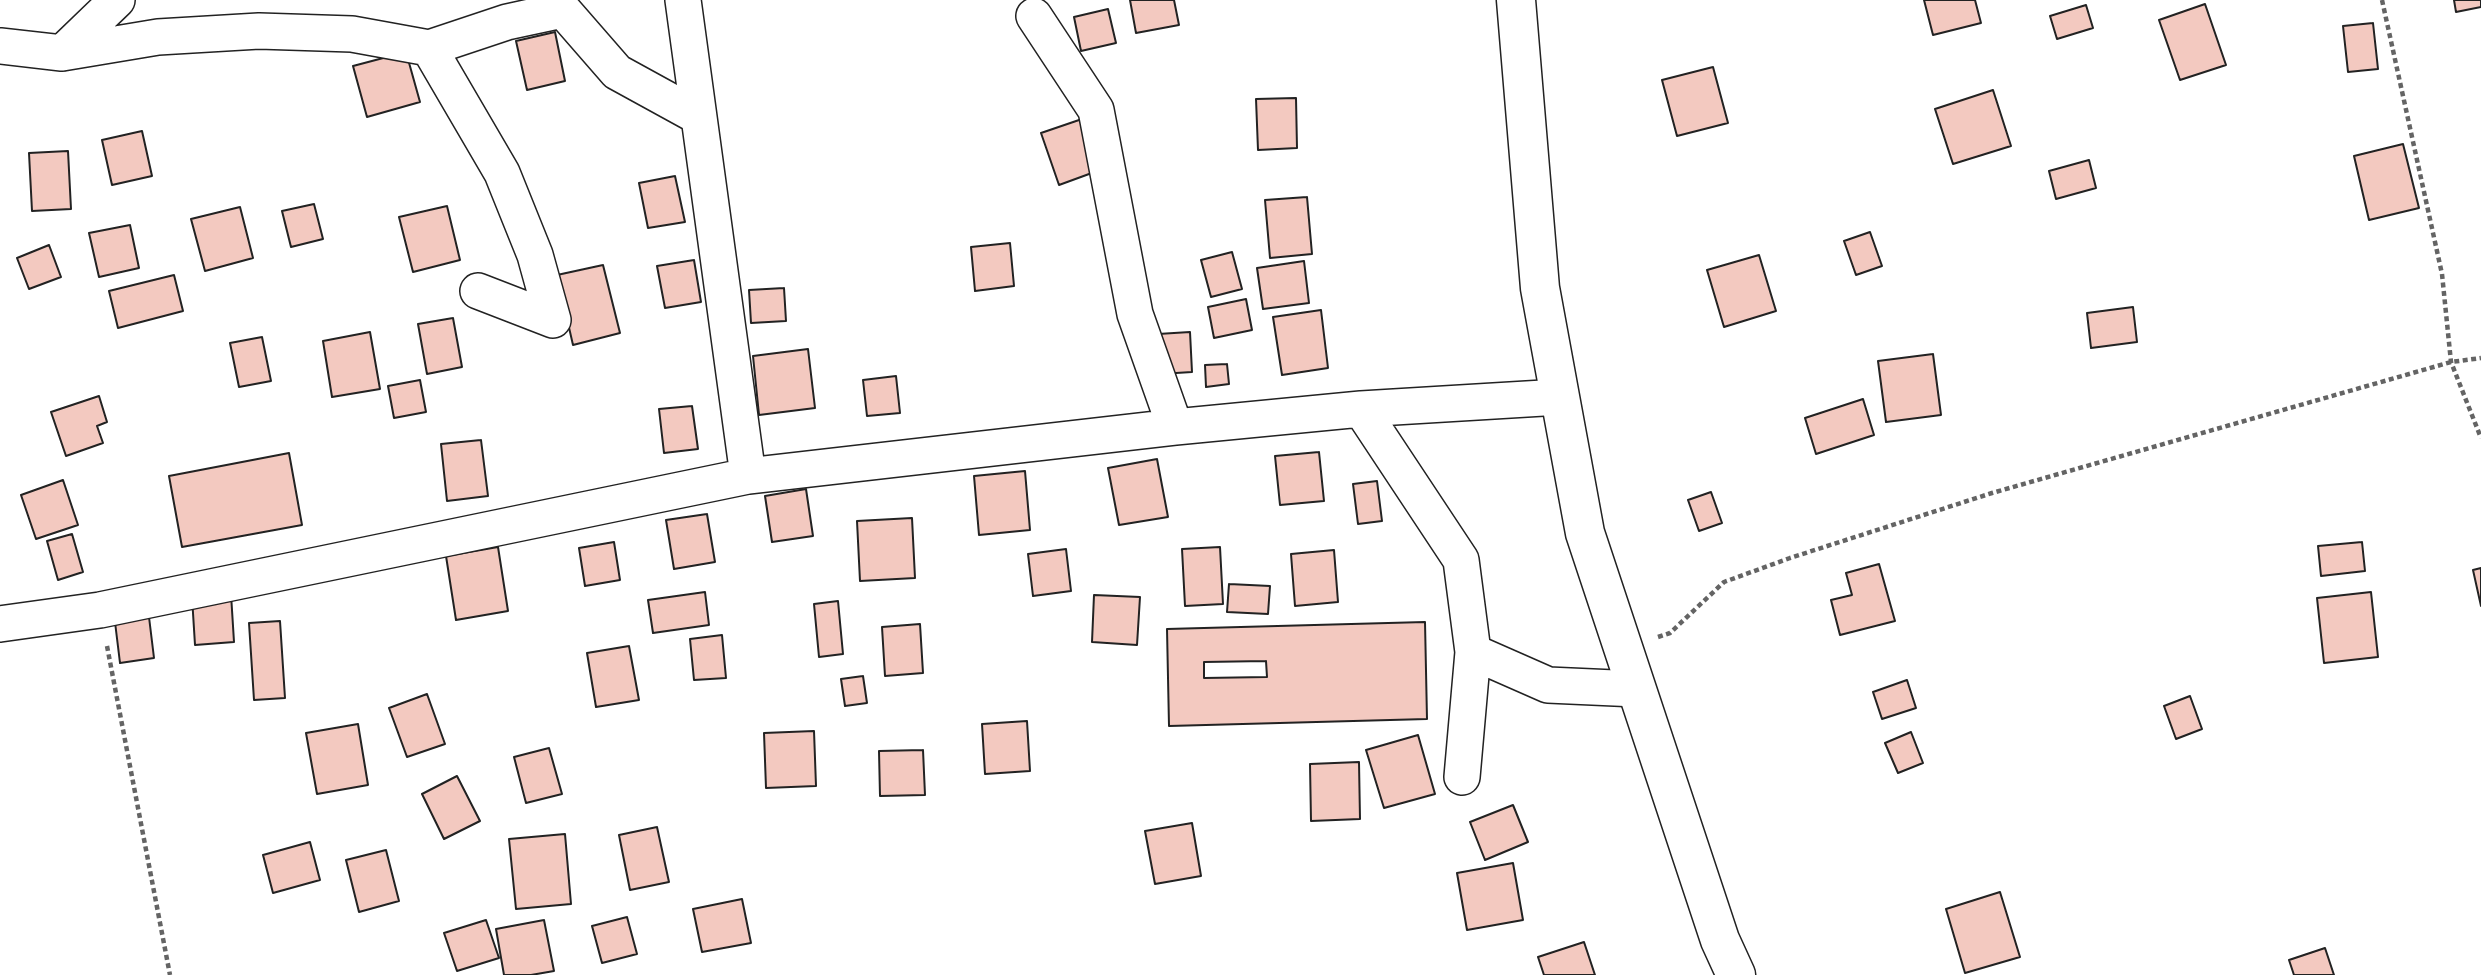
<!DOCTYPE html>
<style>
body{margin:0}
canvas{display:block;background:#fff}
</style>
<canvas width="2481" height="975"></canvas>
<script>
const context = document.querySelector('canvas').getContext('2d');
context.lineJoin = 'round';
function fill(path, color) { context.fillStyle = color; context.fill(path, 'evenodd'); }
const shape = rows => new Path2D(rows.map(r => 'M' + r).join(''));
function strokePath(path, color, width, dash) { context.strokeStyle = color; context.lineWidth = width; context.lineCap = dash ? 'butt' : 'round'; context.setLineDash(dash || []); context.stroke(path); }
const building = shape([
 [1130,0,1174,0,1179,25,1136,33,1130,0],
 [1924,0,1975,0,1981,23,1933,35,1924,0],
 [2454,0,2481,0,2481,7,2456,12,2454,0],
 [2205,4,2226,65,2180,80,2159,20,2205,4],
 [2086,5,2093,28,2057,39,2050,16,2086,5],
 [1108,9,1116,43,1081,51,1074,17,1108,9],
 [2373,23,2378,69,2348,72,2343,26,2373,23],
 [555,32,565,81,527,90,516,41,555,32],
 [406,52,420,102,367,117,353,66,406,52],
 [1713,67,1728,123,1677,136,1662,80,1713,67],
 [1993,90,2011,146,1953,164,1935,109,1993,90],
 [1296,98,1297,148,1258,150,1256,99,1296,98],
 [1082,119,1100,170,1059,185,1041,133,1082,119],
 [142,131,152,176,112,185,102,140,142,131],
 [2403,144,2419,208,2369,220,2354,156,2403,144],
 [68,151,71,209,32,211,29,153,68,151],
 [2089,160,2096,188,2056,199,2049,171,2089,160],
 [675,176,685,222,648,228,639,183,675,176],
 [1307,197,1312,254,1270,258,1265,200,1307,197],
 [314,204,323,239,291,247,282,211,314,204],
 [447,206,460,260,413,272,399,217,447,206],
 [240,207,253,258,205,271,191,219,240,207],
 [130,225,139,268,99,277,89,233,130,225],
 [1870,232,1882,266,1856,275,1844,241,1870,232],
 [1010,243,1014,286,975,291,971,247,1010,243],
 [49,245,61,277,29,289,17,258,49,245],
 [1232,252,1242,289,1211,297,1201,260,1232,252],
 [1759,255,1776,311,1724,327,1707,270,1759,255],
 [694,260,701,302,665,308,657,266,694,260],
 [1304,261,1309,303,1263,309,1257,268,1304,261],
 [603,265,620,333,573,345,557,275,603,265],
 [174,275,183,311,118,328,109,291,174,275],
 [784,288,786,321,751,323,749,290,784,288],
 [1246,299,1252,330,1214,338,1208,307,1246,299],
 [2133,307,2137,342,2091,348,2087,313,2133,307],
 [1321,310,1328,368,1282,375,1273,317,1321,310],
 [453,318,462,367,427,374,418,324,453,318],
 [370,332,380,389,332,397,323,341,370,332],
 [1190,332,1192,372,1160,374,1158,334,1190,332],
 [262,337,271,381,239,387,230,343,262,337],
 [808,349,815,408,759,415,753,356,808,349],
 [1933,354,1941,415,1886,422,1878,361,1933,354],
 [1227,364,1229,384,1206,387,1205,365,1227,364],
 [896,376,900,413,867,416,863,380,896,376],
 [420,380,426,412,394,418,388,386,420,380],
 [99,396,107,422,97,426,103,443,66,456,51,412,99,396],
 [1863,399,1874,435,1816,454,1805,418,1863,399],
 [692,406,698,449,664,453,659,409,692,406],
 [481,440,488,496,447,501,441,444,481,440],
 [1319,452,1324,501,1280,505,1275,456,1319,452],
 [289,453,302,525,182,547,169,476,289,453],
 [1157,459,1168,517,1119,525,1108,468,1157,459],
 [1025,471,1030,530,979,535,974,476,1025,471],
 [63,480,78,525,36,539,21,495,63,480],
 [1377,481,1382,521,1358,524,1353,484,1377,481],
 [806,489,813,536,772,542,765,496,806,489],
 [1711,492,1722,523,1699,531,1688,500,1711,492],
 [707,514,715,562,674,569,666,520,707,514],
 [912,518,915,578,860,581,857,521,912,518],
 [72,534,83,572,58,580,47,541,72,534],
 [614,542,620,580,585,586,579,548,614,542],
 [2362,542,2365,571,2321,576,2318,546,2362,542],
 [498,547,508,611,456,620,446,556,498,547],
 [1220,547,1223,604,1185,606,1182,549,1220,547],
 [1066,549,1071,591,1033,596,1028,554,1066,549],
 [1334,550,1338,602,1295,606,1291,554,1334,550],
 [1879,564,1895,621,1840,635,1831,600,1852,595,1846,573,1879,564],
 [2481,568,2481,606,2473,570,2481,568],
 [1229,584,1270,586,1268,614,1227,612,1229,584],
 [705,592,709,625,653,633,648,600,705,592],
 [2371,592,2378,657,2324,663,2317,598,2371,592],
 [231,594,234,642,195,645,192,597,231,594],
 [1094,595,1140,597,1137,645,1092,642,1094,595],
 [838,601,843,654,819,657,814,604,838,601],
 [149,617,154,658,120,663,115,622,149,617],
 [280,621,285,698,254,700,249,623,280,621],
 [1425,622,1427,719,1169,726,1167,629,1425,622],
 [1266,661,1267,677,1204,678,1204,662,1266,661],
 [920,624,923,673,885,676,882,627,920,624],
 [722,635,726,678,694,680,690,639,722,635],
 [629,646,639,700,596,707,587,653,629,646],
 [863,676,867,703,845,706,841,679,863,676],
 [1907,680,1916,708,1882,719,1873,692,1907,680],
 [427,694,445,744,407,757,389,708,427,694],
 [2190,696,2202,729,2176,739,2164,706,2190,696],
 [1027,721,1030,771,985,774,982,724,1027,721],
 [358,724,368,785,317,794,306,733,358,724],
 [814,731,816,786,766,788,764,733,814,731],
 [1911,732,1923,763,1898,773,1885,743,1911,732],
 [1418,735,1435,794,1384,808,1366,750,1418,735],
 [549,748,562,794,526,803,514,757,549,748],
 [923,750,925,795,880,796,879,751,923,750],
 [1359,762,1360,819,1311,821,1310,764,1359,762],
 [457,776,480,821,444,839,422,794,457,776],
 [1513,805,1528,842,1485,860,1470,822,1513,805],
 [1192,823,1201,876,1155,884,1145,831,1192,823],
 [657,827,669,882,630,890,619,835,657,827],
 [565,834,571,904,516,909,509,839,565,834],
 [310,842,320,880,273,893,263,855,310,842],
 [386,850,399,901,359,912,346,860,386,850],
 [1513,863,1523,920,1467,930,1457,873,1513,863],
 [2000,892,2020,957,1965,973,1946,909,2000,892],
 [742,899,751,943,702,952,693,909,742,899],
 [627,917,637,954,602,963,592,926,627,917],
 [486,920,499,958,457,971,444,933,486,920],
 [544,920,554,971,531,975,504,975,496,929,544,920],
 [1584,942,1595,975,1544,975,1538,957,1584,942],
 [2325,948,2334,975,2294,975,2289,960,2325,948]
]);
fill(building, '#f3c9c0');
strokePath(building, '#222', 2);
const street = shape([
 [683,0,748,476],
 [1034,16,1096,110,1135,314,1175,427],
 [0,46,62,53,117,0],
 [429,48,502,173,535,255,553,320,478,291],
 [62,53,158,37,259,31,352,34,429,48,507,22,563,10,617,72,699,117],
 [1361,409,1461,560,1473,652,1462,777],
 [0,624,100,610,748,476,1175,427,1361,409,1560,397],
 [1473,652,1548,685,1637,689]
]);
const highway = shape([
 [1516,0,1540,288,1585,533,1720,940,1736,975]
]);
strokePath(street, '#222', 38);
strokePath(highway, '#222', 41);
strokePath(shape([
 [2382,0,2442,274,2451,362,2481,438],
 [1658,637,1670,633,1724,582,1790,558,1992,493,2451,362,2481,358],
 [107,646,170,975]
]), '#646464', 4.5, [5, 3.5]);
strokePath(street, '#fff', 35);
strokePath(highway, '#fff', 38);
</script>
